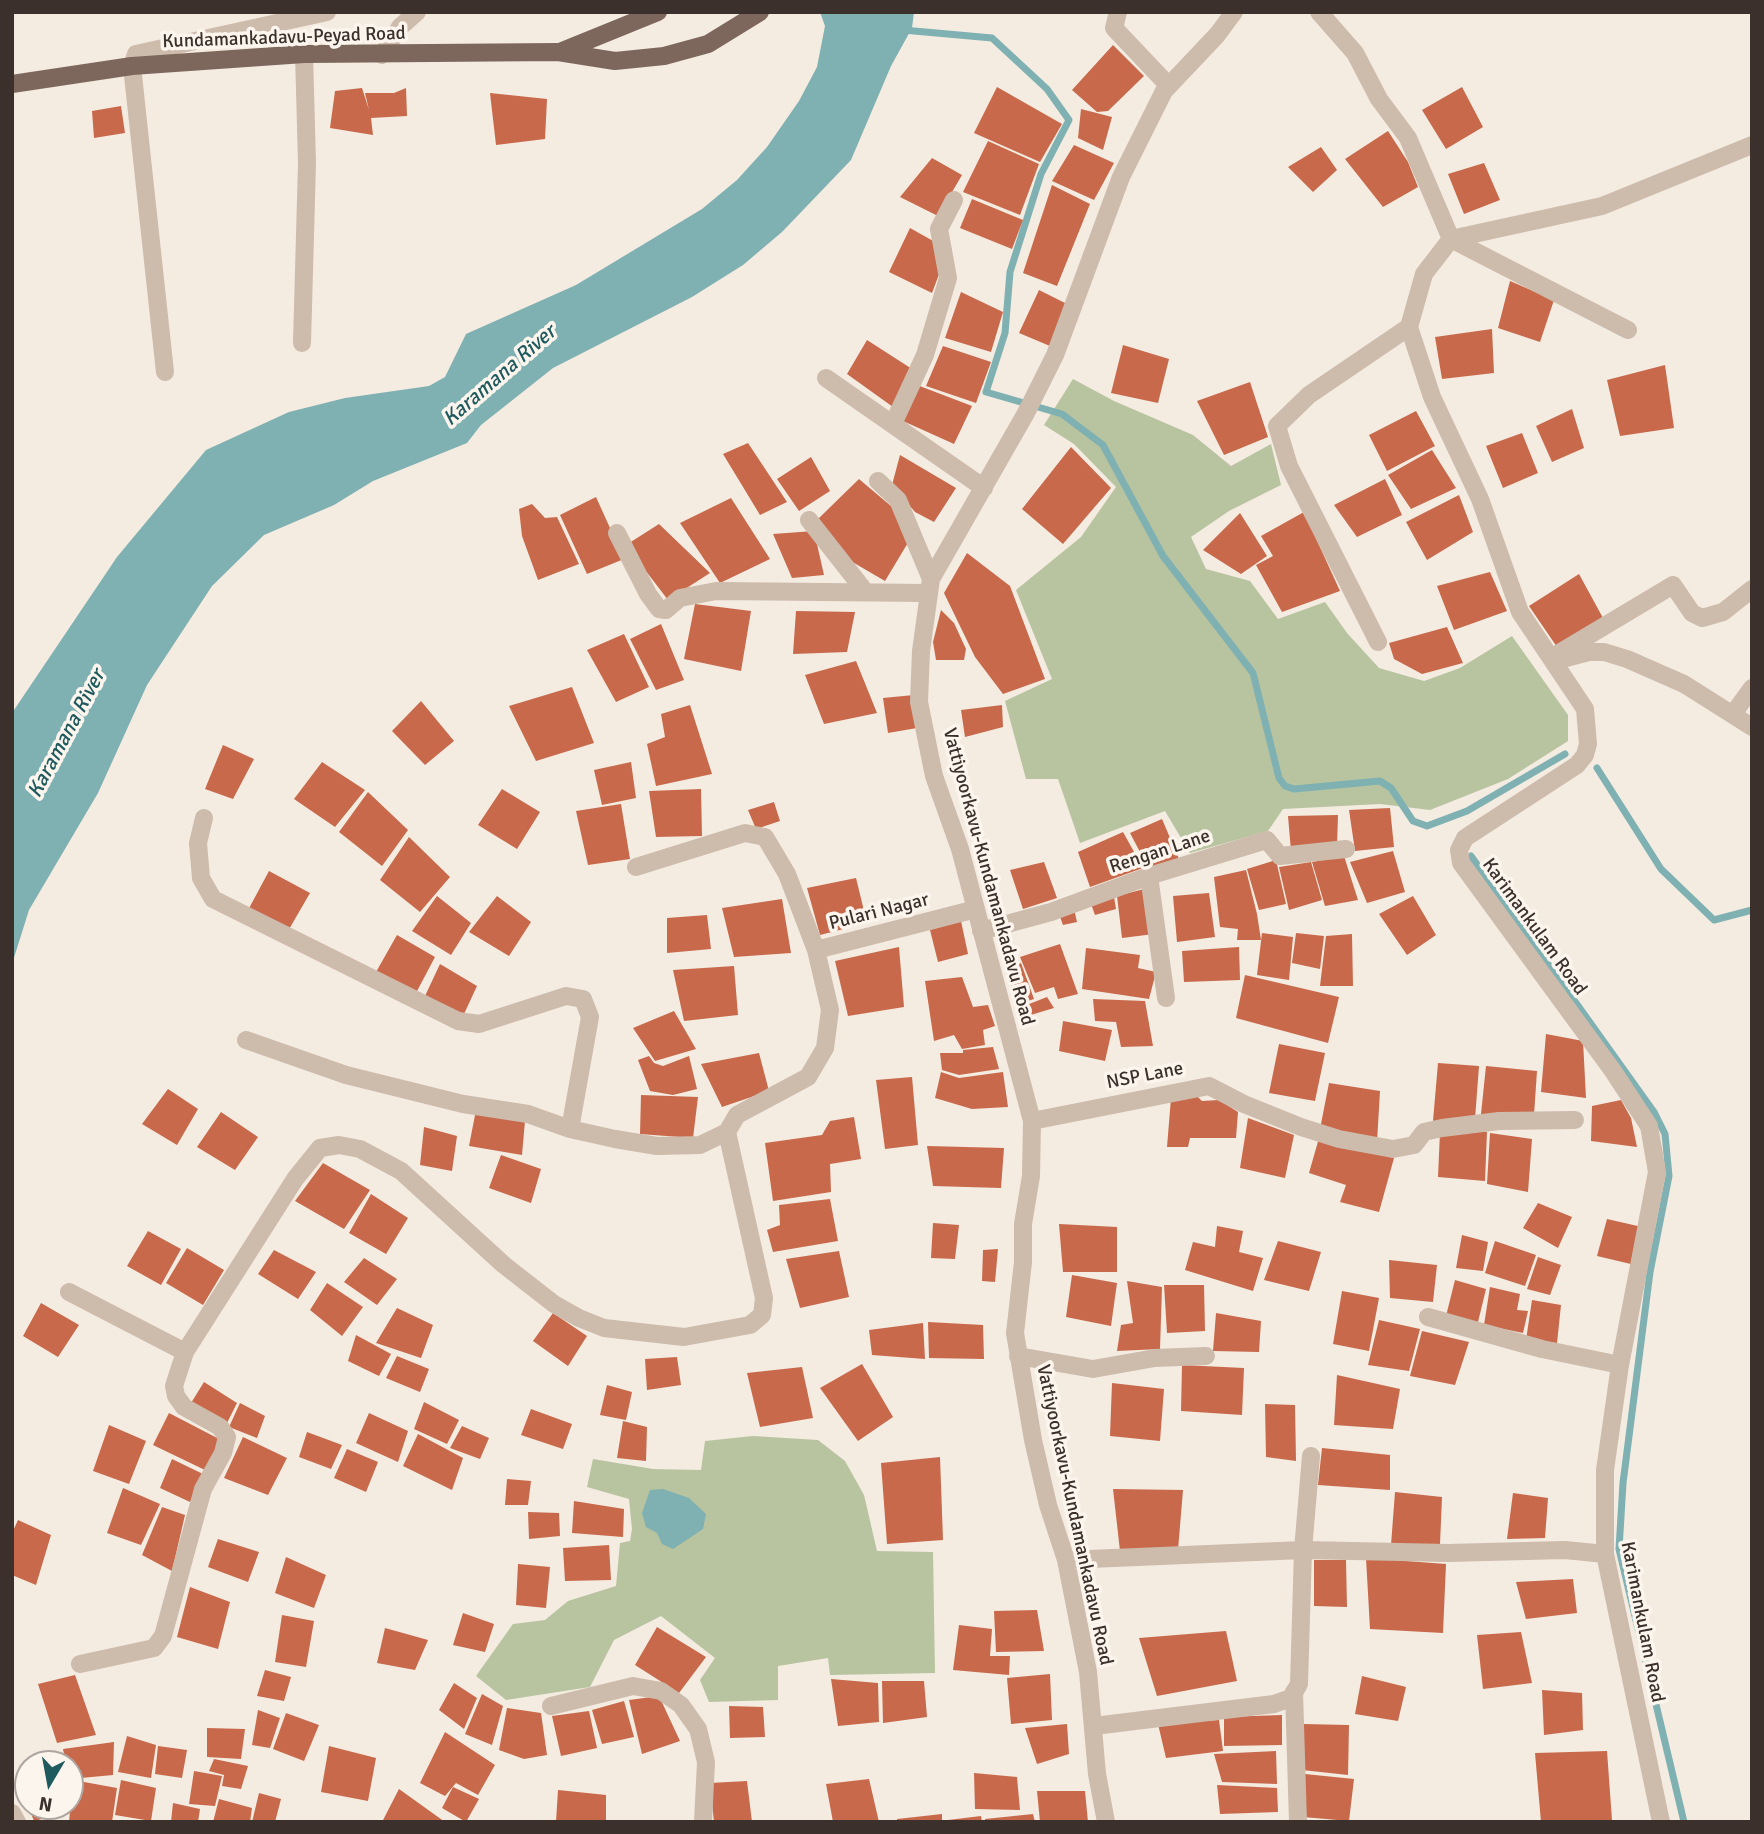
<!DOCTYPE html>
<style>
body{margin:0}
#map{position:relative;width:1764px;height:1834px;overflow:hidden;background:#f4ebe1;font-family:Signika,sans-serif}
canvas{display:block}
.frame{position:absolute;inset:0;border:14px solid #3b302b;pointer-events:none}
.north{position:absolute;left:14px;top:1750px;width:70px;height:70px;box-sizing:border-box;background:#fbf5ee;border:2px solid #aea6a0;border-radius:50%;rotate:190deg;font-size:19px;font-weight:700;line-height:28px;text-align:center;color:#3b302b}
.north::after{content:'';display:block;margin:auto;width:24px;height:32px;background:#1f5a5e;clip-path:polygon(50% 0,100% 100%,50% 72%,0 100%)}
</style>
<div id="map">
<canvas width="1764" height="1834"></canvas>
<div class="frame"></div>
<div class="north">N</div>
</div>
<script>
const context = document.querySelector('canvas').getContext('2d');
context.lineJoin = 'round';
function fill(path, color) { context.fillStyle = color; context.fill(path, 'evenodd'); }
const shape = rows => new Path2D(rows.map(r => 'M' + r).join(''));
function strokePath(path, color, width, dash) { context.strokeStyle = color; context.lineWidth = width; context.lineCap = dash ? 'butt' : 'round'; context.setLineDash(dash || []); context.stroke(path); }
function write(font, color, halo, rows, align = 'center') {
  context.font = font + ' Signika,sans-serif'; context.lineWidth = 7; context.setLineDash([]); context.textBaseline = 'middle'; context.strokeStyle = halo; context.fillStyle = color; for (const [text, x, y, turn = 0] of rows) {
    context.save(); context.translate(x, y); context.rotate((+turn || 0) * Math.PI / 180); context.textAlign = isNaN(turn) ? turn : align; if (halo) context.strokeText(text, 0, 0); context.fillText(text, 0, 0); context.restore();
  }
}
fill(shape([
 [1073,379,1114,401,1193,435,1231,466,1271,444,1281,485,1229,511,1191,537,1206,569,1250,581,1278,619,1325,602,1347,633,1379,668,1424,681,1460,668,1512,636,1568,715,1568,741,1508,779,1430,810,1380,804,1283,809,1268,831,1190,853,1165,811,1080,843,1058,779,1026,779,1005,701,1052,679,1016,590,1081,537,1116,487,1074,444,1044,425],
 [753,1436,818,1440,845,1461,864,1495,877,1551,933,1552,935,1673,830,1675,828,1658,778,1666,778,1700,709,1702,700,1680,715,1658,661,1616,614,1640,590,1687,506,1700,476,1676,513,1624,545,1620,568,1601,616,1586,620,1543,630,1541,632,1529,629,1499,587,1487,593,1459,653,1469,701,1470,705,1441]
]), '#b8c4a0');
fill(shape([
 [820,12,914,12,912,28,891,66,851,160,782,232,743,265,692,297,553,368,481,425,467,443,373,481,334,505,264,535,212,586,147,685,98,793,29,910,12,964,12,713,117,557,206,450,289,412,345,398,429,386,445,377,466,334,576,285,702,209,737,180,767,147,799,101,817,67,825,26],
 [663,1489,689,1498,706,1514,703,1529,673,1549,662,1544,657,1533,646,1527,642,1513,650,1490]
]), '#7fb0b2');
strokePath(shape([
 [903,30,992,38,1047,89,1069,120,1041,174,1010,272,1005,333,986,392,1062,414,1103,445,1163,556,1253,673,1279,778,1285,786,1294,789,1380,781,1391,788,1413,821,1427,826,1467,811,1565,754],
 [1597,768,1661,869,1714,920,1752,910],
 [1471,856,1654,1112,1665,1134,1669,1176,1650,1272,1623,1483,1619,1549,1684,1822]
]), '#7fb0b2', 7);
fill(shape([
 [1113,45,1144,76,1108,111,1097,112,1072,90],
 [997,87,1062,124,1040,162,974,133],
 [1462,87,1483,127,1446,149,1422,110],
 [362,88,369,110,365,93,394,93,406,88,407,116,371,118,373,135,330,128,335,91],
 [490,93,547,99,545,139,496,145],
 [121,106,125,133,94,138,92,111],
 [1081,109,1112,117,1103,150,1078,138],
 [1388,131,1408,162,1418,187,1383,207,1345,159],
 [988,141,1039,164,1020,215,963,192],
 [1074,145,1114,163,1094,200,1052,181],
 [1321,147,1337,170,1313,192,1288,167],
 [932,158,962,175,938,216,900,197],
 [1484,163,1500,200,1464,214,1448,174],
 [1052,185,1090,204,1057,286,1023,273],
 [972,199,1023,220,1012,249,960,228],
 [910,228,935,242,941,269,932,293,889,272],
 [1510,281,1554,300,1540,342,1498,328],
 [1039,290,1067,304,1050,346,1019,333],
 [961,292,1003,312,991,352,945,338],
 [1492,329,1494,373,1442,379,1435,337],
 [867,340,912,369,893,407,847,374],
 [1123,345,1169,359,1158,403,1111,393],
 [943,346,991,362,976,403,926,386],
 [1665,365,1674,428,1620,436,1607,380],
 [1250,382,1268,437,1224,455,1197,401],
 [917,385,972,406,954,444,903,421],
 [1572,409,1584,448,1552,462,1536,426],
 [1416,411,1435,446,1387,471,1369,435],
 [1522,433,1538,473,1503,488,1486,446],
 [748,443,787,502,760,515,723,454],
 [1071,447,1111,488,1063,544,1022,509],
 [1432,450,1456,488,1411,509,1388,475],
 [900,455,956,488,934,522,915,512,892,485],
 [811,457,830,491,799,511,777,479],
 [859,479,898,512,909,541,885,581,849,560,817,520],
 [1385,479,1402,515,1357,537,1334,505],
 [1459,495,1473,532,1427,560,1406,522],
 [596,497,624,559,587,574,560,515],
 [731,498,770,559,720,583,680,523],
 [532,504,545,518,557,517,579,564,538,580,522,536,519,509],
 [1304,512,1340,591,1282,612,1256,565,1273,556,1261,536],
 [1240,513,1267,556,1241,574,1203,550],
 [659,524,710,573,668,600,626,545],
 [814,531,824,575,792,578,773,534],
 [967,553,1010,586,1045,679,1003,694,975,657,944,593],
 [1490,572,1507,611,1454,630,1437,586],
 [1579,574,1603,618,1557,647,1529,606],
 [695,604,751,611,741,671,684,659],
 [941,610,954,623,966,649,964,660,936,660,933,642],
 [796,611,855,612,847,652,793,654],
 [661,624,684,680,656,690,630,639],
 [1447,627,1463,663,1422,674,1394,659,1389,643],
 [624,634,649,687,616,702,587,650],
 [856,661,877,713,824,724,805,675],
 [572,687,594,743,536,761,509,706],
 [914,695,917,728,888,733,883,698],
 [421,701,454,741,425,765,392,731],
 [690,705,712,774,656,786,647,744,665,737,661,714],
 [1002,705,1003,727,965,737,961,710],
 [223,745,254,759,233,799,205,789],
 [322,762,365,790,335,827,294,799],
 [631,762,636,798,602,805,594,770],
 [502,789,540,812,517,849,478,825],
 [701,789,702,836,656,837,649,791],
 [368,792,408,830,382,866,339,832],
 [774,802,780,821,756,829,748,810],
 [621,804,630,859,588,865,576,811],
 [1390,808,1394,847,1355,851,1349,810],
 [1338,815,1337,847,1291,851,1288,816],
 [1162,819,1179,859,1150,871,1130,833],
 [1123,832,1143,868,1090,887,1078,852],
 [409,837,450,877,420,912,380,880],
 [1393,851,1405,892,1367,903,1350,862],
 [1344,856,1358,900,1325,906,1312,862],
 [1276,860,1286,904,1259,910,1247,869],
 [1044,862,1057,898,1023,909,1010,870],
 [1311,862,1322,900,1289,910,1279,867],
 [1246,870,1257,914,1261,940,1237,940,1238,929,1220,927,1214,877],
 [269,871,310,893,288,931,247,912],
 [856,878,867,923,820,935,807,888],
 [1148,888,1154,934,1122,938,1117,896],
 [1209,893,1215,937,1177,942,1173,896],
 [437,896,471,923,451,955,412,931],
 [497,896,531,922,509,956,469,932],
 [1413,896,1436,935,1407,955,1379,914],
 [1114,897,1116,909,1095,915,1091,904],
 [782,899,791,953,734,957,722,908],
 [1074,909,1077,922,1063,925,1059,914],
 [707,915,711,949,667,953,667,918],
 [961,921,968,954,938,962,930,930],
 [1262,933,1293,937,1289,980,1257,975],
 [1296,933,1324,936,1320,969,1292,963],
 [1352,934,1353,986,1320,986,1326,936],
 [397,935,435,957,416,993,376,972],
 [1060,944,1078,994,1058,999,1054,987,1035,993,1020,957],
 [899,947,904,1007,848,1016,835,961],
 [1239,947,1240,980,1184,982,1182,951],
 [1086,948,1140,955,1138,968,1156,972,1149,999,1082,989],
 [1021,963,1034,999,1018,1004,1005,970],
 [440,964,477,986,464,1014,425,996],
 [734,966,738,1015,684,1021,673,970],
 [1245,975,1339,997,1328,1043,1236,1018],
 [962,977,973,1007,988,1005,995,1026,983,1030,985,1045,962,1049,954,1035,934,1041,925,981],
 [1047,997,1054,1008,1024,1017,1019,1008],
 [1093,999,1145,1001,1153,1046,1121,1047,1116,1022,1095,1021],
 [674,1011,696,1049,655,1061,633,1028],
 [1063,1021,1112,1030,1105,1061,1059,1051],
 [1546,1034,1583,1041,1586,1098,1541,1092],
 [1279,1044,1325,1053,1315,1101,1269,1093],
 [993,1047,999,1069,959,1075,942,1070,940,1053,963,1053,963,1050],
 [759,1053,769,1091,722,1107,701,1064],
 [649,1056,654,1063,663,1066,689,1056,697,1089,673,1095,650,1091,638,1060],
 [1438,1063,1479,1066,1475,1119,1433,1121],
 [1486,1066,1537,1071,1534,1115,1481,1114],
 [941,1072,959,1078,1003,1072,1008,1107,972,1109,935,1098],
 [912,1077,918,1145,885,1149,876,1080],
 [1329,1083,1380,1091,1377,1142,1320,1129],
 [168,1089,198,1109,177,1145,142,1124],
 [1195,1094,1202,1101,1219,1100,1238,1112,1236,1138,1190,1138,1188,1147,1167,1147,1171,1098],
 [641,1095,698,1097,693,1138,640,1134],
 [1621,1100,1631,1118,1637,1147,1591,1141,1592,1106],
 [476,1110,525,1121,522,1155,469,1146],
 [221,1112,258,1137,235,1170,197,1147],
 [854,1117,861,1159,830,1164,831,1192,773,1201,765,1143,822,1135,830,1121],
 [1248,1118,1294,1135,1285,1178,1240,1168],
 [424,1127,457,1136,452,1171,420,1165],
 [1440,1132,1487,1132,1485,1181,1438,1177],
 [1490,1133,1532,1139,1528,1192,1487,1184],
 [1319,1138,1394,1158,1379,1212,1340,1202,1346,1185,1309,1173],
 [927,1146,1004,1148,1001,1188,933,1186],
 [501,1155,541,1169,531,1203,489,1188],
 [323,1163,370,1190,344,1229,295,1201],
 [371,1194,408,1218,386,1254,349,1233],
 [830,1199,838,1241,773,1252,767,1230,780,1225,779,1205],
 [1538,1203,1572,1217,1558,1248,1523,1228],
 [1607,1219,1642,1227,1635,1265,1597,1256],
 [933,1223,959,1225,955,1259,931,1258],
 [1059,1224,1117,1227,1117,1272,1063,1272],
 [1217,1226,1243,1231,1239,1252,1263,1258,1253,1291,1185,1270,1193,1242,1215,1247],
 [148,1231,181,1249,161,1285,127,1266],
 [1462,1235,1488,1242,1483,1271,1456,1268],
 [1278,1241,1321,1252,1309,1291,1264,1280],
 [1495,1241,1536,1255,1525,1286,1485,1273],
 [187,1248,224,1270,203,1305,166,1283],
 [998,1249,995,1282,982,1281,983,1250],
 [274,1250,316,1272,298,1299,258,1274],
 [839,1251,849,1297,800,1308,786,1259],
 [1538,1257,1561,1265,1550,1295,1527,1289],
 [364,1258,397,1279,377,1305,344,1282],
 [1389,1260,1437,1265,1433,1302,1390,1298],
 [1072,1275,1117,1283,1111,1326,1066,1317],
 [1455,1280,1486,1289,1478,1322,1446,1316],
 [1127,1281,1162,1287,1160,1349,1117,1351,1121,1325,1133,1323],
 [327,1283,363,1307,342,1336,310,1310],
 [1164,1285,1204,1285,1205,1331,1167,1333],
 [1490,1287,1520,1294,1517,1310,1528,1311,1523,1333,1484,1325],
 [1342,1291,1379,1298,1369,1351,1333,1344],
 [1532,1300,1561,1305,1557,1343,1526,1340],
 [41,1303,79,1325,58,1357,23,1336],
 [397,1308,433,1325,421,1358,376,1343],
 [553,1313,587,1336,568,1366,533,1341],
 [1216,1313,1261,1321,1259,1352,1213,1351],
 [1379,1320,1420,1329,1409,1371,1368,1365],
 [928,1322,983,1325,984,1359,929,1358],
 [923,1323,925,1359,872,1355,869,1330],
 [1422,1331,1469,1342,1455,1385,1410,1376],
 [356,1335,391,1354,379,1376,348,1361],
 [397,1356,429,1369,420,1392,386,1378],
 [677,1357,681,1385,647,1390,645,1359],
 [862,1364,893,1417,858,1441,820,1388],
 [1182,1365,1244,1368,1242,1415,1181,1411],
 [802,1367,813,1418,760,1427,747,1373],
 [1337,1375,1400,1389,1393,1429,1334,1425],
 [204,1382,237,1403,227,1423,191,1403],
 [1112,1383,1164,1389,1160,1441,1110,1436],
 [607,1385,632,1392,626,1420,600,1415],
 [424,1402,459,1420,447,1444,414,1429],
 [240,1403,265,1416,257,1438,229,1427],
 [1265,1404,1295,1405,1296,1461,1266,1457],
 [531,1409,572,1424,563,1449,521,1435],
 [169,1413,221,1440,207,1471,153,1445],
 [369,1413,408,1431,398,1462,356,1443],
 [623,1421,647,1427,646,1461,617,1458],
 [109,1425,146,1441,129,1484,93,1471],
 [462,1426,489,1438,480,1459,450,1448],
 [307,1432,342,1445,331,1469,299,1457],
 [418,1434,463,1458,452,1490,403,1466],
 [243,1437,287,1458,268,1495,224,1478],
 [1322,1448,1390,1455,1390,1490,1318,1485],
 [347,1449,378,1462,366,1492,334,1478],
 [940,1457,943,1540,887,1544,881,1463],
 [172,1459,203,1474,190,1502,160,1488],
 [507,1479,531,1481,528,1505,505,1505],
 [123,1488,160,1504,141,1545,107,1533],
 [1113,1489,1183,1490,1178,1550,1120,1551],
 [1395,1492,1442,1497,1440,1544,1391,1545],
 [1513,1493,1548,1498,1545,1538,1507,1539],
 [574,1501,624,1509,623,1537,572,1533],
 [162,1507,185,1515,172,1571,142,1555],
 [528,1512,559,1513,560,1536,529,1539],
 [18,1520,51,1535,36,1585,12,1575,12,1533],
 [218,1539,259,1552,248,1582,208,1567],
 [609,1545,611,1580,565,1581,563,1548],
 [286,1557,326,1575,314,1608,275,1593],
 [1366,1558,1446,1564,1443,1633,1370,1629],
 [1314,1560,1346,1560,1347,1607,1314,1606],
 [518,1564,550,1567,546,1608,516,1605],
 [1573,1579,1577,1613,1526,1619,1516,1582],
 [190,1587,230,1602,218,1649,177,1637],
 [1037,1610,1044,1651,996,1652,994,1611],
 [463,1613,494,1624,485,1652,453,1645],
 [282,1615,314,1621,306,1667,275,1662],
 [959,1625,992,1629,990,1656,1010,1656,1009,1675,953,1670],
 [657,1627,706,1657,679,1693,635,1665],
 [385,1628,428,1640,415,1670,377,1663],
 [1226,1631,1237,1681,1157,1696,1139,1638],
 [1521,1632,1532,1683,1483,1689,1477,1635],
 [265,1670,291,1677,284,1701,257,1696],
 [1050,1674,1052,1720,1011,1724,1007,1678],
 [75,1675,96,1735,57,1743,38,1684],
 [1362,1676,1406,1687,1398,1721,1355,1714],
 [831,1679,878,1683,879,1722,838,1726],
 [882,1681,924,1681,927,1717,883,1723],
 [454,1683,477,1698,464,1729,439,1710],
 [1542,1690,1582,1693,1583,1730,1544,1735],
 [482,1694,503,1706,492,1745,465,1734],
 [659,1696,680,1741,642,1754,629,1700],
 [624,1701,634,1737,602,1744,592,1710],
 [729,1706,763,1707,765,1737,730,1738],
 [507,1708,541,1713,547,1755,524,1759,499,1750],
 [258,1710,280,1718,270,1748,252,1745],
 [589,1711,597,1748,561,1756,552,1716],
 [286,1713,319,1725,304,1761,273,1749],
 [1282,1715,1282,1745,1224,1746,1224,1717],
 [1219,1720,1223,1751,1166,1758,1158,1724],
 [1067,1724,1069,1754,1037,1764,1025,1728],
 [1303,1724,1349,1725,1348,1775,1302,1770],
 [207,1728,245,1729,241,1759,207,1757],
 [445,1732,495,1765,478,1795,456,1783,445,1796,420,1783],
 [127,1736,156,1745,151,1778,118,1772],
 [114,1742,113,1775,70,1779,70,1764,66,1764,63,1749],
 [158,1746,187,1750,182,1778,155,1774],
 [329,1746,376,1758,368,1801,321,1792],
 [1276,1751,1277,1784,1222,1782,1214,1754],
 [1607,1751,1612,1820,1541,1822,1535,1753],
 [214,1759,248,1766,241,1789,222,1786,224,1775,209,1771],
 [194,1771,222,1776,215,1806,189,1804],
 [974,1773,1017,1777,1020,1810,975,1809],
 [1305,1774,1354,1779,1349,1821,1303,1817],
 [28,1776,28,1805,18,1778],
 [869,1779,879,1822,833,1822,826,1784],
 [73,1780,117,1788,112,1822,69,1822],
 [121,1780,156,1788,151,1821,115,1815],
 [747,1781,752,1822,714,1822,710,1783],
 [1217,1785,1277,1788,1278,1812,1220,1814],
 [453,1787,479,1799,466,1822,442,1808],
 [399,1789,445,1822,382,1822],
 [558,1790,606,1795,606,1822,556,1822],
 [1037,1791,1085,1791,1088,1822,1040,1822],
 [259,1793,281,1799,275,1822,252,1822],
 [219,1799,252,1808,250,1822,213,1822],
 [173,1803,200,1809,198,1822,171,1822],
 [28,1806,65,1806,66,1813,34,1821],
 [942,1814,942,1822,897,1822,897,1819],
 [1033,1814,1035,1822,985,1822,985,1819],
 [981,1816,982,1822,948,1822,948,1820]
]), '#c8694b');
strokePath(shape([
 [1118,12,1114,28,1169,86],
 [1319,12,1355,53,1379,99,1408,138,1451,239,1424,274,1409,327,1432,397,1480,499,1520,612,1585,709,1588,744,1585,755,1577,765,1465,838,1459,850,1461,863,1613,1071,1649,1126,1657,1172,1620,1365,1605,1470,1605,1554,1661,1822],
 [382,55,400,27,417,12],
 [1451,239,1602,206,1752,145],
 [1451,239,1628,330],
 [302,343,307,163,304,54],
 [165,372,132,66,136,54,327,12],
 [826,378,984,488],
 [893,424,925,355,948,278,939,229,954,200],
 [878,481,898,500,931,579],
 [809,520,864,590],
 [617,533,648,594,659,609,666,610,680,598,716,591,927,593],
 [1378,642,1289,466,1277,426,1309,395,1409,327],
 [1551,658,1673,585,1692,613,1702,618,1723,612,1752,589],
 [1562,659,1589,652,1604,652,1627,659,1684,684,1752,727],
 [1733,714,1752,688],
 [204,818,198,843,201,878,213,899,458,1021,479,1024,566,996,583,999,590,1017,570,1129],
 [636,867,745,833,765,837,787,874,816,950],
 [1149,876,1166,998],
 [981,931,1051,912,1149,876,1267,840,1280,856,1346,849],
 [246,1040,346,1075,463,1104,528,1114,570,1129,615,1139,657,1146,700,1145,727,1132],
 [1032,1121,1209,1086,1244,1104,1301,1127,1339,1139,1393,1149,1414,1145,1424,1132,1442,1128,1499,1121,1575,1120],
 [727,1132,737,1115,808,1077,825,1048,830,1010,816,950,976,909],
 [69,1292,185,1352],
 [1428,1317,1542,1349,1620,1365],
 [1018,1356,1093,1369,1155,1358,1206,1356],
 [1066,1560,1303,1550,1448,1553,1565,1550,1605,1554],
 [80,1664,154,1648,163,1636,203,1489,223,1453,227,1437,220,1427,184,1407,176,1396,174,1386,185,1352,295,1179,320,1148,339,1145,360,1149,401,1171,504,1265,554,1304,579,1318,604,1328,684,1337,750,1325,762,1315,764,1298,727,1132],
 [1294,1692,1298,1822],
 [551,1706,633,1686,661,1691,681,1705,698,1729,706,1762,703,1822],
 [1094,1726,1274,1704,1291,1698,1299,1684,1303,1550,1311,1456],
 [12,1813,17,1822],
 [1106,1822,1097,1774,1088,1672,1066,1560,1048,1505,1033,1440,1015,1333,1023,1262,1023,1224,1031,1176,1032,1121,960,849,934,776,919,702,921,651,931,579,1026,413,1055,355,1121,177,1164,91,1217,35,1234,12]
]), '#cdbbac', 18);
strokePath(shape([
 [562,51,658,12],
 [12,84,132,66,304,54,558,52,615,61,664,56,708,44,760,12]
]), '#7d675c', 18);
write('19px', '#3b302b', '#fbf5ee', [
 ["Kundamankadavu-Peyad Road",284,38,-2],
 ["Rengan Lane",1160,852,-18],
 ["Vattiyoorkavu-Kundamankadavu Road",988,877,75],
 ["Pulari Nagar",879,912,-14],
 ["Karimankulam Road",1534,927,54],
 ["NSP Lane",1145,1076,-11],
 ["Vattiyoorkavu-Kundamankadavu Road",1074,1515,78],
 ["Karimankulam Road",1642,1622,79]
]);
write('italic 21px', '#1f5a5e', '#fbf5ee', [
 ["Karamana River",500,376,-41],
 ["Karamana River",67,734,-62]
]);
</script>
